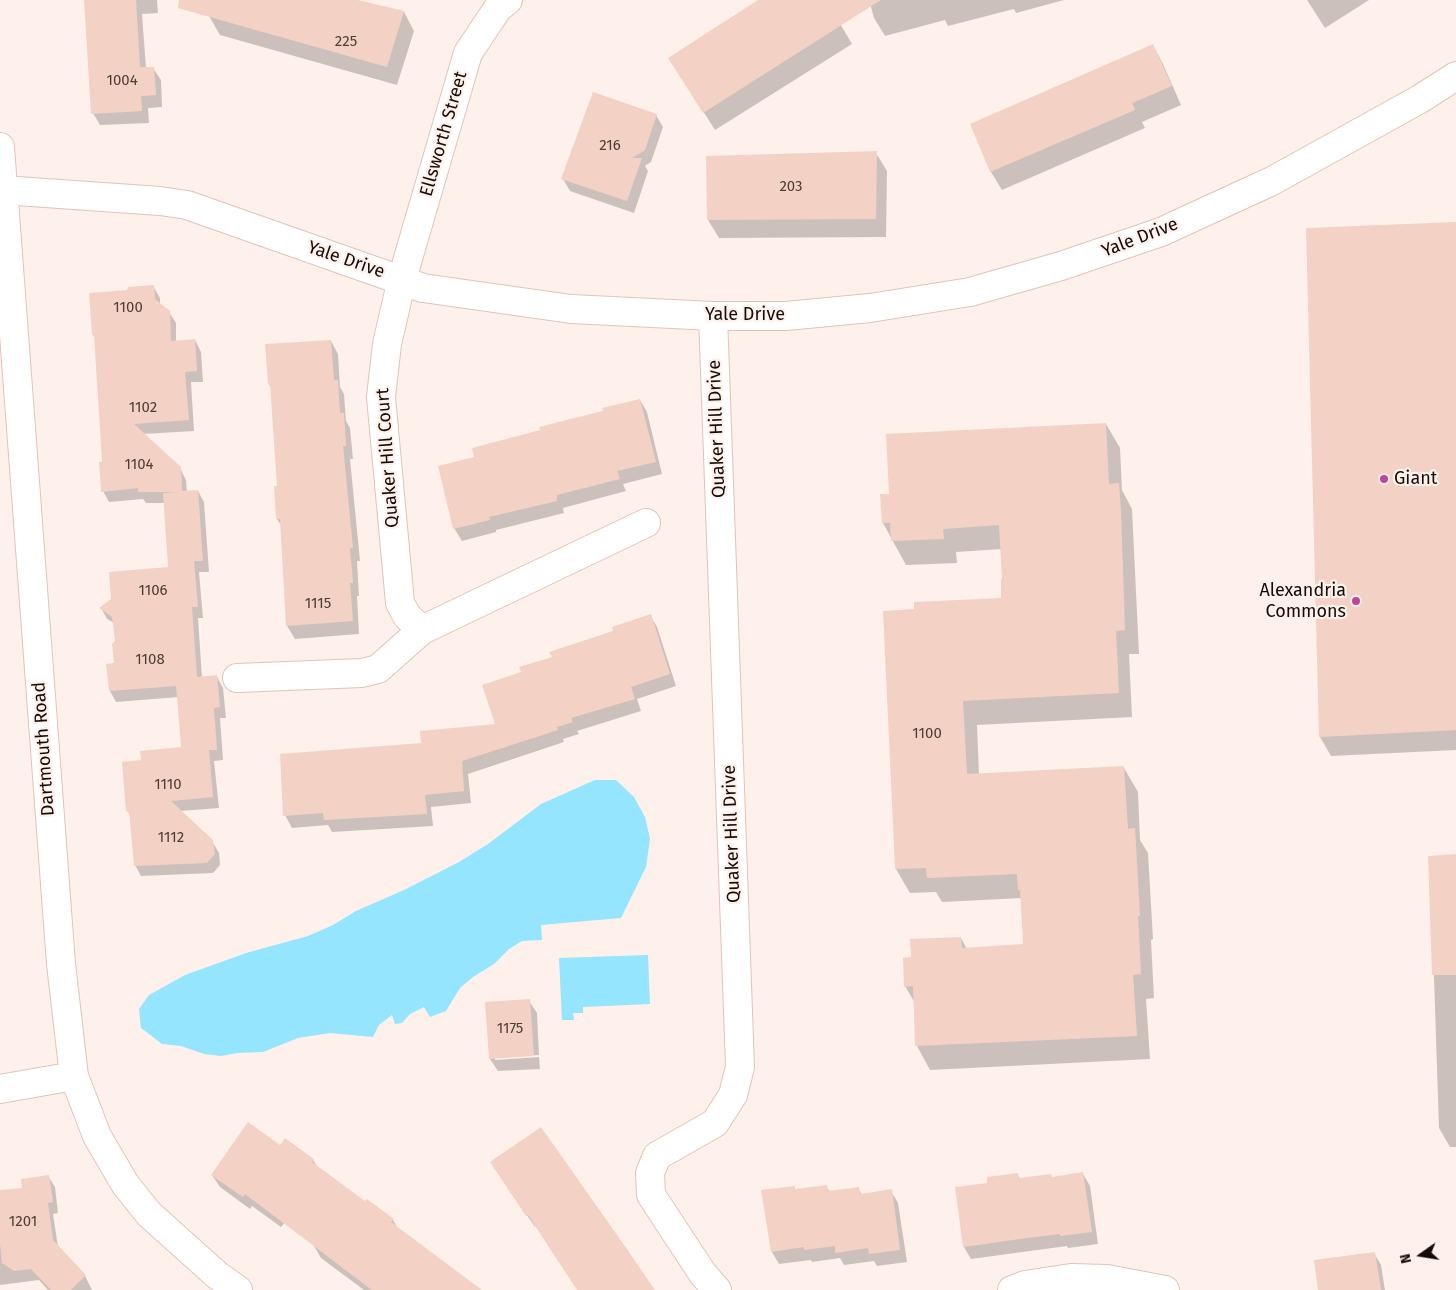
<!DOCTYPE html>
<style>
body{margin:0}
#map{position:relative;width:1456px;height:1290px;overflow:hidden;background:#fef1eb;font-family:"Fira Sans",sans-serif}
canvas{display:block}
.north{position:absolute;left:1396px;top:1230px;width:50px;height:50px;-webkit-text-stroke:4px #fef1eb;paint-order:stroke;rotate:257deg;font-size:14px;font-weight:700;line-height:20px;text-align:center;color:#150b07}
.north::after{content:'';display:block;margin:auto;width:18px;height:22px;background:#150b07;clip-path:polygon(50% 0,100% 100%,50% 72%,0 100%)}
</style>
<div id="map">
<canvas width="1456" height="1290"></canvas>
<div class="north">N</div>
</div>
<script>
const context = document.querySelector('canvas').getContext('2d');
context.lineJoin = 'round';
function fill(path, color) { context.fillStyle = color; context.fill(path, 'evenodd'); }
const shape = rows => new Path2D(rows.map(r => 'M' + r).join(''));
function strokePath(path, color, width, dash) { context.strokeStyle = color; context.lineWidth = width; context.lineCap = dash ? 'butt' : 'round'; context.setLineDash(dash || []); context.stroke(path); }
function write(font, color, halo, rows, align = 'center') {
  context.font = font + ' "Fira Sans",sans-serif'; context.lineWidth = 4.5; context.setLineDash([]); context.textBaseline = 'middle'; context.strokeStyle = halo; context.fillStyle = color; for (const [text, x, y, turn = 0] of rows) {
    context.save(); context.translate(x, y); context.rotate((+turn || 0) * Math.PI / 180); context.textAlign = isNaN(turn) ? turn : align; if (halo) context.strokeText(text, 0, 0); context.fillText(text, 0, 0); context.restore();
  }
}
fill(shape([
 [595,780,616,780,634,797,645,817,650,839,646,867,621,918,541,925,542,940,522,941,509,949,494,964,473,977,460,988,446,1011,430,1017,424,1007,410,1014,402,1023,395,1024,392,1015,379,1025,373,1037,330,1033,298,1038,263,1052,237,1053,221,1056,204,1054,181,1046,162,1044,141,1028,139,1009,149,995,185,975,246,953,308,936,333,925,356,911,404,890,459,862,488,844,541,804],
 [648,955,650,1004,583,1007,583,1013,573,1013,574,1020,562,1020,559,958]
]), '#94e5fd');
fill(shape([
 [84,0,157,0,158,13,142,14,146,68,153,68,161,80,162,107,148,108,149,123,100,125,93,113,86,7],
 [213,0,353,0,404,12,414,31,397,85,220,35,209,16],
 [760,0,826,0,852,44,715,130,681,76],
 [869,0,1064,0,1016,13,1014,9,948,26,945,20,885,36,874,18],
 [1307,0,1369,0,1325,28],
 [1153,45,1163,64,1181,105,1142,122,1145,128,1002,190,991,172,971,125],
 [656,115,663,127,651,162,645,166,648,171,634,213,570,191,563,179],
 [876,153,887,171,886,237,719,238,708,220],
 [1456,223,1456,750,1331,756,1320,737],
 [153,286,160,298,160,305,169,312,176,323,176,342,195,340,201,352,203,382,191,382,194,431,143,434,180,468,186,480,187,492,198,491,204,502,209,572,199,572,203,618,198,618,202,678,217,677,223,688,226,718,220,718,223,760,214,761,219,808,180,811,212,841,219,853,220,865,213,873,141,876,135,865,131,817,128,811,142,761,182,748,179,697,116,702,110,691,115,664,116,641,114,623,107,619,101,608,169,569,165,503,146,503,143,499,109,502,103,491,103,463,96,339,93,335,90,294,128,292],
 [331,341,338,354,340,387,344,394,346,421,350,428,353,459,350,459,360,561,357,561,359,596,357,596,359,634,295,639,287,626,281,525,277,519,275,488,278,487,272,388,269,384],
 [640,400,647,412,662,474,623,484,626,491,563,508,564,513,496,530,496,532,462,541,454,528,476,458,541,431],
 [1106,424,1120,448,1122,490,1132,509,1139,654,1129,654,1132,717,977,725,979,774,1124,768,1138,792,1140,840,1148,853,1153,939,1151,940,1154,998,1146,999,1150,1059,930,1070,917,1046,915,1003,905,986,912,959,961,938,967,949,1024,945,1022,898,942,902,936,892,910,893,896,869,916,610,1003,599,1002,549,956,552,957,563,906,565,883,523,882,495,890,495],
 [650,615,657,627,676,686,637,699,641,711,577,731,579,734,563,739,564,742,468,774,471,803,431,807,433,826,332,832,328,825,292,828,285,815,422,744,497,725,522,673],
 [1456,856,1456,1147,1450,1147,1439,1128,1430,857],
 [529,1001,537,1013,539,1055,495,1058,495,1060,539,1057,540,1069,498,1071,490,1059,487,1003],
 [280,1147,313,1160,319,1169,365,1203,393,1220,398,1229,476,1290,364,1290,321,1258,314,1246,308,1195,281,1227,252,1206,250,1209,220,1187,212,1175],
 [1017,1174,1021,1180,1052,1178,1083,1174,1090,1186,1098,1244,1068,1248,1067,1246,971,1259,964,1247],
 [499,1175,654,1290,578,1290,536,1226,535,1227],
 [48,1176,55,1187,58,1213,53,1214,58,1247,85,1276,92,1290,48,1290,39,1280,0,1285,0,1195,24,1189],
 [826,1186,830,1192,858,1188,862,1195,891,1191,898,1203,907,1262,877,1266,874,1261,844,1265,840,1258,812,1262,811,1260,779,1264,772,1252,763,1192,794,1187,796,1190],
 [1374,1253,1381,1265,1385,1290,1319,1290]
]), '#0003');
fill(shape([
 [84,0,136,0,140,67,154,67,156,95,141,96,142,111,91,114],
 [179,0,358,0,404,11,387,67,178,8],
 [758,0,881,0,703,113,668,58],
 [1153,44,1172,86,1132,103,1135,110,990,172,970,124],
 [593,92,657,114,645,150,632,158,642,158,627,201,561,179],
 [877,151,876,219,707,220,706,156],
 [1456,222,1456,730,1319,737,1306,228],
 [154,285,155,299,170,311,171,341,195,339,197,371,185,372,189,420,134,424,181,467,182,491,198,490,203,561,194,561,198,607,192,607,197,677,217,675,220,707,214,708,217,750,209,750,213,797,171,801,213,840,215,854,207,863,134,866,129,811,126,812,122,762,141,760,140,751,181,747,176,686,109,691,106,664,114,663,112,644,115,641,112,617,99,608,111,599,109,572,168,567,163,493,179,492,138,492,138,488,101,492,99,462,102,462,94,335,92,335,89,293,127,290,128,287],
 [331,340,334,380,338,380,340,413,344,413,346,446,343,446,353,548,350,548,353,583,350,583,353,621,286,626,280,519,276,519,274,486,277,486,270,384,268,384,265,344],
 [640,399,656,462,617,471,620,479,557,495,557,501,489,517,490,520,453,529,438,466,474,457,472,448,540,430,539,427,603,411,602,408],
 [1106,423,1109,484,1119,483,1121,512,1125,630,1116,631,1119,693,963,701,967,774,1124,766,1128,829,1135,828,1140,916,1138,916,1141,974,1133,975,1137,1036,915,1046,913,986,904,987,903,958,911,957,910,939,961,937,962,948,1023,944,1020,890,1018,890,1017,874,927,878,926,868,895,869,883,611,914,609,914,602,1001,598,1001,579,1002,579,999,525,943,529,944,539,891,541,890,523,882,523,880,494,889,494,886,434],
 [651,614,670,674,631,687,635,699,571,718,573,722,557,727,558,730,462,761,464,791,425,795,427,814,324,820,323,813,283,816,280,754,421,743,420,731,495,724,482,685,521,672,519,667,552,657,549,652,613,631,612,627],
 [1456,854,1456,975,1432,975,1428,856],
 [530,999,534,1056,489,1059,485,1002],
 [248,1122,280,1145,285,1138,314,1159,312,1162,365,1201,367,1199,394,1219,391,1222,482,1290,372,1290,245,1194,243,1197,211,1175],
 [541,1127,615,1232,655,1290,577,1290,528,1215,526,1216,490,1162],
 [1083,1172,1092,1232,1060,1236,1060,1234,1027,1238,963,1247,955,1187,987,1183,987,1177,1018,1173,1019,1178,1051,1174,1052,1177],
 [49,1175,53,1202,48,1203,53,1240,86,1275,71,1290,51,1290,31,1269,14,1271,2,1263,0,1243,0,1190,22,1188,21,1179],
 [827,1185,828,1191,859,1187,860,1194,892,1189,900,1250,869,1254,868,1248,835,1253,835,1246,804,1250,804,1247,771,1252,761,1190,795,1186,795,1189],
 [1375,1252,1381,1290,1318,1290,1314,1260]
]), '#f3d2c5');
const minor = shape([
 [0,147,61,964,74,1076,97,1136,125,1184,149,1214,217,1275,238,1290],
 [0,193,17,191,160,201,187,205,423,288,571,309,713,316,786,316,870,308,970,292,1061,266,1161,232,1272,181,1420,99,1456,76],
 [713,316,740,1067,733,1095,715,1123,657,1156,650,1173,651,1195,703,1274,717,1290],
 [422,630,407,616,400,603,381,397,387,344,402,279,468,53,498,8,508,0],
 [237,678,362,673,378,669,422,630,646,523],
 [0,1089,74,1076],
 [1012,1290,1025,1285,1071,1278,1107,1279,1165,1290]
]);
strokePath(minor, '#e2c3b6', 30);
strokePath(minor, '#fff', 28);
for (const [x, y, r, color] of [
 [1384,479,5,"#be469a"],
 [1356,601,5,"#be469a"]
]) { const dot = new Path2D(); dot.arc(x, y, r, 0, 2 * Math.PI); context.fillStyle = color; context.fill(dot); strokePath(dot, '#fef1eb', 2); }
write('15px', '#4c3d36', null, [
 ["225",346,42],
 ["1004",122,81],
 ["216",610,146],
 ["203",791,187],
 ["1100",128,308],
 ["1102",143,408],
 ["1104",139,465],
 ["1106",153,591],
 ["1115",318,604],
 ["1108",150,660],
 ["1100",927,734],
 ["1110",168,785],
 ["1112",171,838],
 ["1175",510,1029],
 ["1201",23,1222]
]);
write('18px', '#150b07', '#fef1eb', [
 ["Ellsworth Street",444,134,-74],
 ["Yale Drive",1140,238,-21],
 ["Yale Drive",346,260,19],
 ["Yale Drive",745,315],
 ["Quaker Hill Drive",717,429,-92],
 ["Quaker Hill Court",388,458,-94],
 ["Dartmouth Road",44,749,-94],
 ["Quaker Hill Drive",732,834,-92]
]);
write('18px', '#150b07', '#fef1eb', [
 ["Giant",1394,479],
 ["Alexandria",1346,591,"right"],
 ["Commons",1346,612,"right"]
], 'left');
</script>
